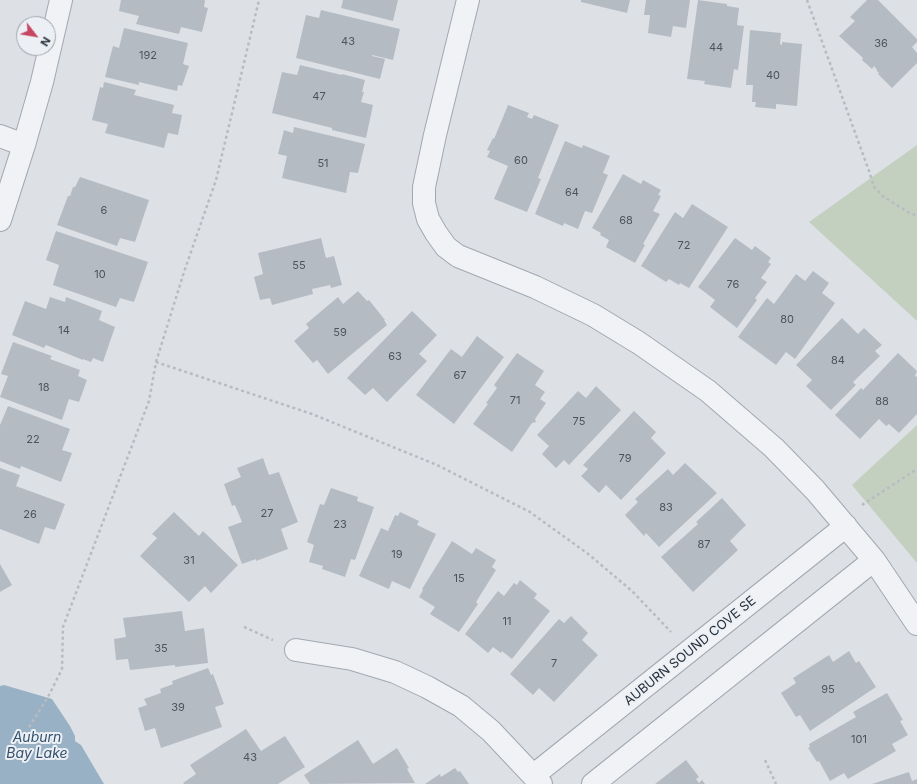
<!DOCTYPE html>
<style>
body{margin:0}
#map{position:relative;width:917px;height:784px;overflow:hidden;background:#dde1e6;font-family:Inter,sans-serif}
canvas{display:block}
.north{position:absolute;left:16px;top:16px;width:40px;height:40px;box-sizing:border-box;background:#ecf0f4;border:1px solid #9da3aa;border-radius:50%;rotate:121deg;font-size:11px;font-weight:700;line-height:16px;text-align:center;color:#27303c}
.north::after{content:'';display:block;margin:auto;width:14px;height:18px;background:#c74662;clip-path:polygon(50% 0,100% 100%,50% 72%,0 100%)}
</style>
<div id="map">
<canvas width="917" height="784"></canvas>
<div class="north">N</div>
</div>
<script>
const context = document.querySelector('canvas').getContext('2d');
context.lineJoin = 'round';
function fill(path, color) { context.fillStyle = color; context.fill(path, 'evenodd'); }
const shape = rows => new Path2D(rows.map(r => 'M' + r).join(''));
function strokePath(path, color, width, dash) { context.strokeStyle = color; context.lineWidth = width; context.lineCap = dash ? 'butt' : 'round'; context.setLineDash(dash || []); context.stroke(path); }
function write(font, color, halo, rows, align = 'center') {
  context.font = font + ' Inter,sans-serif'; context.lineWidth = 4; context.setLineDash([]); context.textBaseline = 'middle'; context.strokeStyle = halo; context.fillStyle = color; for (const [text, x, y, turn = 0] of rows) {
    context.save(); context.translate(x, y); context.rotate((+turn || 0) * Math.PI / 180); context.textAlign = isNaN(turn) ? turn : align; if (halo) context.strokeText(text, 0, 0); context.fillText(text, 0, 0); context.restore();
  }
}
fill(shape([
 [917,145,917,321,809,222],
 [917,425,917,563,852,485]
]), '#c4d0bf');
fill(shape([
 [4,685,52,699,70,726,75,736,75,741,81,745,104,784,0,784,0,686]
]), '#99b1c5');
fill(shape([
 [121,0,205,0,204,7,208,8,202,32,181,27,179,34,136,24,139,16,119,11],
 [343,0,398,0,393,21,341,8],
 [581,0,630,0,627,13,581,2],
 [646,0,690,0,686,28,673,26,671,37,648,33,650,15,644,15],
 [698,0,727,4,727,6,739,8,737,25,744,26,738,70,734,69,731,88,704,84,705,81,687,79],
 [867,0,878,0,917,39,917,42,912,47,917,53,917,63,892,88,878,74,879,73,877,71,877,70,874,66,872,69,862,60,863,58,839,36,855,21,850,17],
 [321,10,400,29,393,60,372,55,372,56,385,59,380,79,296,58,306,15,319,18],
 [124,28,188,43,183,64,189,66,182,86,178,85,177,91,139,82,139,85,105,77,113,46,119,48],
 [750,30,781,33,780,44,782,45,782,42,802,44,797,106,776,104,776,109,755,107,756,102,752,102,753,85,746,85],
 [300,65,342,75,342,74,365,80,362,92,364,92,361,102,373,105,366,138,332,130,332,128,272,113,282,72,297,75],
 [104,82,136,90,134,95,174,105,172,113,182,115,178,135,168,133,164,148,105,133,108,124,92,120,100,87,103,88],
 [508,105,529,113,527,117,532,119,534,115,559,125,538,178,541,179,527,212,494,199,508,166,487,157,490,151,487,150,493,138,494,139],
 [294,127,365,144,358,173,350,172,346,193,282,178,287,156,278,154,284,130,293,133],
 [565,141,582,148,583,145,610,156,603,173,608,175,592,213,585,211,578,229,564,223,563,226,535,214],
 [623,174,641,184,643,180,661,190,658,195,661,196,653,211,660,214,643,244,645,245,635,263,606,247,609,240,600,235,601,233,592,228],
 [80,177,149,200,135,242,120,238,117,246,57,225,68,196,70,196,73,187,75,187],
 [692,204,728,227,689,288,680,283,679,285,669,279,666,282,641,266,675,212,683,218],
 [56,231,148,262,134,302,120,298,116,307,53,285,59,265,46,260],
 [321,238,326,258,334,256,342,285,331,288,330,285,312,289,313,294,272,305,270,298,260,300,254,277,263,274,258,253],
 [735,238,752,250,755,246,771,258,768,262,771,264,761,278,767,282,755,298,757,300,737,328,710,307,715,300,698,287],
 [813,271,829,283,822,293,835,303,795,359,786,352,776,365,738,337,767,298,774,304,796,274,805,281],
 [358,291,367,301,369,300,385,320,384,320,387,325,328,374,317,360,313,363,294,341,309,328,306,324,338,297,343,304],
 [50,297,65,302,66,297,102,311,99,320,115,327,103,362,93,358,91,362,83,359,83,360,46,345,44,348,12,335,25,301,46,309],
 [412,311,437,335,419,354,427,361,387,402,373,388,365,395,347,378],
 [842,318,858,334,864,328,882,345,875,351,880,356,853,382,856,385,831,410,806,386,812,380,796,365],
 [477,336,504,357,454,424,416,395,451,349,462,357],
 [13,342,52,356,50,359,80,370,78,376,87,380,79,402,69,399,62,420,0,397,8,376,1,374],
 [517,353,544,371,535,385,545,392,540,399,546,403,535,419,536,422,532,423,512,452,473,424,488,404,486,403,497,388,494,385],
 [898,353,917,371,915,376,917,377,917,414,899,433,889,424,886,426,879,419,860,439,835,415,861,388,863,390],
 [596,386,621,410,569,465,564,460,556,468,542,454,549,446,537,435,578,391,586,398],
 [8,406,70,429,62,450,72,453,61,482,21,466,20,469,0,461,0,425],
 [634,411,656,432,651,438,666,453,621,500,606,485,599,493,581,476,588,469,583,465],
 [263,458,269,475,279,472,298,522,281,529,288,549,256,561,256,559,242,564,228,527,242,522,235,505,232,506,224,484,241,477,237,468],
 [685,463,717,493,659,547,646,533,644,536,625,515,638,502,635,499,668,469,673,475],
 [0,468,20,475,16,486,65,504,55,530,45,527,39,544,0,529],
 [331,488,358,497,357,501,374,507,355,560,351,559,345,577,322,569,323,566,309,562,314,545,307,542,320,504,324,505],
 [722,498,746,525,730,541,738,550,693,592,661,557,698,524,696,522],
 [174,512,199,536,203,531,238,565,211,593,205,586,189,602,140,556,157,538,152,534],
 [400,512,419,521,417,525,436,534,410,589,392,581,389,589,359,576,381,528,388,531,395,515,398,516],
 [452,541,472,554,476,548,496,560,492,567,496,570,476,602,478,604,459,632,430,614,435,607,419,597,423,590,422,589],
 [0,564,12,585,0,592],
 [520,580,537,594,534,598,550,611,512,659,502,651,501,653,493,647,488,653,465,634,498,591,504,596,514,583,517,585],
 [182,611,185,631,204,628,208,663,175,667,175,665,130,670,128,659,116,660,114,639,126,637,123,618],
 [571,616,588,633,582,640,598,655,554,702,539,688,533,695,510,674,559,619,564,623],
 [849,651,856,663,859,661,876,687,810,731,800,715,796,717,781,693,796,683,793,678,829,655,833,662],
 [208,668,211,675,213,674,224,704,215,707,222,727,161,748,155,728,145,731,138,708,147,705,144,699,161,693,160,689,173,684,172,681],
 [887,693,903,720,900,721,908,735,892,744,896,751,848,779,844,773,830,781,819,761,817,762,808,748,810,747,809,744,856,717,853,712],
 [246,729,261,751,285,736,305,767,278,784,184,784,183,783,196,774,190,765],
 [358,740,373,764,397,748,409,768,407,769,415,783,310,784,304,775],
 [686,760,699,777,696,779,699,783,702,780,705,784,655,784],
 [455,768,458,772,460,771,469,784,425,784,440,774,441,777],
 [909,772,912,781,917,779,917,784,872,784]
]), '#b5bbc3');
const minor = shape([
 [468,0,435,135,424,187,424,203,428,219,436,233,446,247,458,256,535,287,593,315,639,343,708,391,774,448,815,490,874,560,917,624],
 [0,136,24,145,42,82,61,0],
 [0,220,24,145],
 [296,650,352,659,395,672,427,687,461,706,491,731,541,784],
 [534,775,846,526],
 [593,784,874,560]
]);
strokePath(minor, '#a3a8b0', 24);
strokePath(shape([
 [807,0,869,171,874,187,884,197,908,212,917,216],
 [156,362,184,272,216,180,259,0],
 [862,505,917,469],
 [244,627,273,640],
 [29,727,48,697,62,669,63,627,149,401,156,362,312,414,437,465,530,512,587,553,632,591,671,632],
 [765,760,776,784]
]), '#b8bcc1', 2.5, [3, 3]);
strokePath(minor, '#f0f2f5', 22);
write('11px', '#4a535e', null, [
 ["43",348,42],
 ["36",881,44],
 ["44",716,48],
 ["192",148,56],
 ["40",773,76],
 ["47",319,97],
 ["60",521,161],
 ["51",323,164],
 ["64",572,193],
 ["6",104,211],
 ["68",626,221],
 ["72",684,246],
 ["55",299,266],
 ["10",100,275],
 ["76",733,285],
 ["80",787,320],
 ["14",64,331],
 ["59",340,333],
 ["63",395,357],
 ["84",838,361],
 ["67",460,376],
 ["18",44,388],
 ["71",515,401],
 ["88",882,402],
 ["75",579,422],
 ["22",33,440],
 ["79",625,459],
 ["83",666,508],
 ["27",267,514],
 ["26",30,515],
 ["23",340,525],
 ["87",704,545],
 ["19",397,555],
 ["31",189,561],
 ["15",459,579],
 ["11",507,622],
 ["35",161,649],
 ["7",554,664],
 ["95",828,690],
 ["39",178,708],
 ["101",859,740],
 ["43",250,758]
]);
write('13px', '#27303c', '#ecf0f4', [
 ["AUBURN SOUND COVE SE",690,651,-39]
]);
write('italic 14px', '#33516e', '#ecf0f4', [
 ["Auburn",37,738],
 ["Bay Lake",37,754]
]);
</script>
